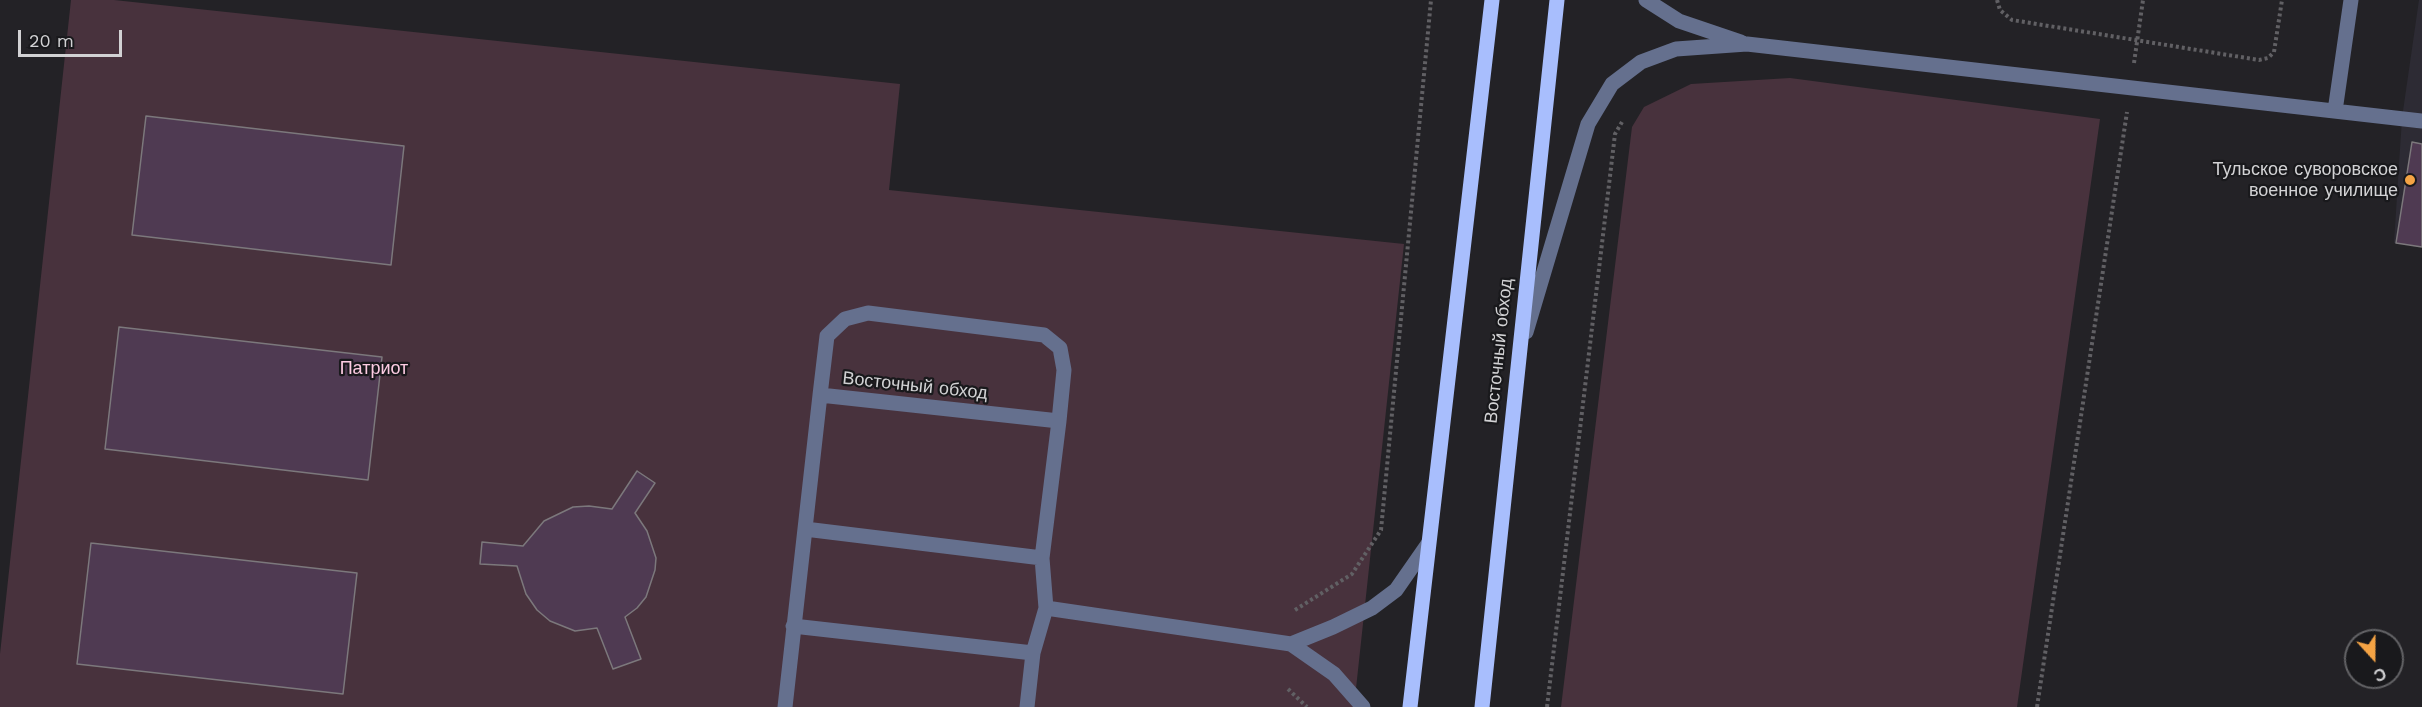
<!DOCTYPE html>
<meta charset="utf-8">
<style>
body{margin:0}
#map{position:relative;width:2422px;height:707px;overflow:hidden;background:#232226;font-family:"Work Sans",sans-serif}
canvas{display:block}
.north{position:absolute;left:2344px;top:629px;width:60px;height:60px;box-sizing:border-box;background:#19191c;border:2px solid #636366;border-radius:50%;rotate:159deg;font-size:16px;font-weight:700;line-height:24px;text-align:center;color:#d2d2d4}
.north::after{content:'';display:block;margin:auto;width:21px;height:27px;background:#f4a344;clip-path:polygon(50% 0,100% 100%,50% 72%,0 100%)}
.scale{position:absolute;left:18px;top:30px;width:104px;height:27px;box-sizing:border-box;border:3px solid #d2d2d4;border-top:0;padding-left:8px;font-size:18px;line-height:21px;white-space:nowrap;color:#d2d2d4;-webkit-text-stroke:4px #19191c;paint-order:stroke}
</style>
<div id="map">
<canvas width="2422" height="707"></canvas>
<div class="north">С</div>
<div class="scale">20 m</div>
</div>
<script>
const context = document.querySelector('canvas').getContext('2d');
context.lineJoin = 'round';
function fill(path, color) { context.fillStyle = color; context.fill(path, 'evenodd'); }
const shape = rows => new Path2D(rows.map(r => 'M' + r).join(''));
function strokePath(path, color, width, dash) { context.strokeStyle = color; context.lineWidth = width; context.lineCap = dash ? 'butt' : 'round'; context.setLineDash(dash || []); context.stroke(path); }
function write(font, color, halo, rows, align = 'center') {
  context.font = font + ' "Work Sans",sans-serif'; context.lineWidth = 4.5; context.setLineDash([]); context.textBaseline = 'middle'; context.strokeStyle = halo; context.fillStyle = color; for (const [text, x, y, turn = 0] of rows) {
    context.save(); context.translate(x, y); context.rotate((+turn || 0) * Math.PI / 180); context.textAlign = isNaN(turn) ? turn : align; if (halo) context.strokeText(text, 0, 0); context.fillText(text, 0, 0); context.restore();
  }
}
fill(shape([
 [2419,0,2422,0,2422,247,2394,243,2402,118]
]), '#2d2b34');
fill(shape([
 [71,0,114,0,900,84,889,190,1404,244,1354,707,0,707,0,654],
 [1790,78,2100,119,2017,707,1561,707,1632,127,1644,107,1691,84]
]), '#48323d');
const building = shape([
 [146,116,404,146,391,265,132,235,146,116],
 [2412,142,2422,144,2422,247,2396,243,2412,142],
 [119,327,382,357,368,480,105,449,119,327],
 [637,471,655,483,635,513,647,531,656,558,655,570,646,597,637,608,625,617,641,659,613,669,597,628,575,631,550,621,537,610,526,594,517,566,480,564,482,542,523,546,544,521,573,507,589,506,612,509,637,471],
 [91,543,357,573,343,694,77,664,91,543]
]);
fill(building, '#4f3a52');
strokePath(building, '#7c787c', 1.5);
strokePath(shape([
 [1997,0,2000,10,2012,20,2259,60,2268,58,2274,52,2282,0],
 [2134,63,2143,0],
 [1295,610,1352,574,1381,530,1431,0],
 [1288,689,1307,707],
 [1547,707,1615,134,1622,122],
 [2037,707,2127,112]
]), '#616064', 4, [3, 3]);
strokePath(shape([
 [1646,0,1679,21,1741,42],
 [2335,111,2351,0],
 [1526,332,1588,124,1612,84,1641,62,1676,49,1747,44,2422,121],
 [820,395,827,336,845,319,868,313,1044,335,1060,348,1064,370,1059,421],
 [805,529,1042,558],
 [1046,608,1291,644,1334,674,1363,707],
 [793,626,1033,653],
 [1291,644,1333,627,1372,608,1396,590,1428,544],
 [785,707,820,395,1059,421,1042,558,1046,608,1033,653,1027,707]
]), '#65708e', 15);
strokePath(shape([
 [1410,707,1492,0],
 [1482,707,1557,0]
]), '#a8befd', 15);
for (const [x, y, r, color] of [
 [2410,180,6,"#f4a344"]
]) { const dot = new Path2D(); dot.arc(x, y, r, 0, 2 * Math.PI); context.fillStyle = color; context.fill(dot); strokePath(dot, '#19191c', 2); }
write('18px', '#d2d2d4', '#19191c', [
 ["Тульское суворовское",2398,170],
 ["военное училище",2398,191]
], 'right');
write('18px', '#d2d2d4', '#19191c', [
 ["Восточный обход",1499,351,-84],
 ["Восточный обход",915,386,6]
]);
write('18px', '#fccbe2', '#19191c', [
 ["Патриот",374,369]
]);
</script>
